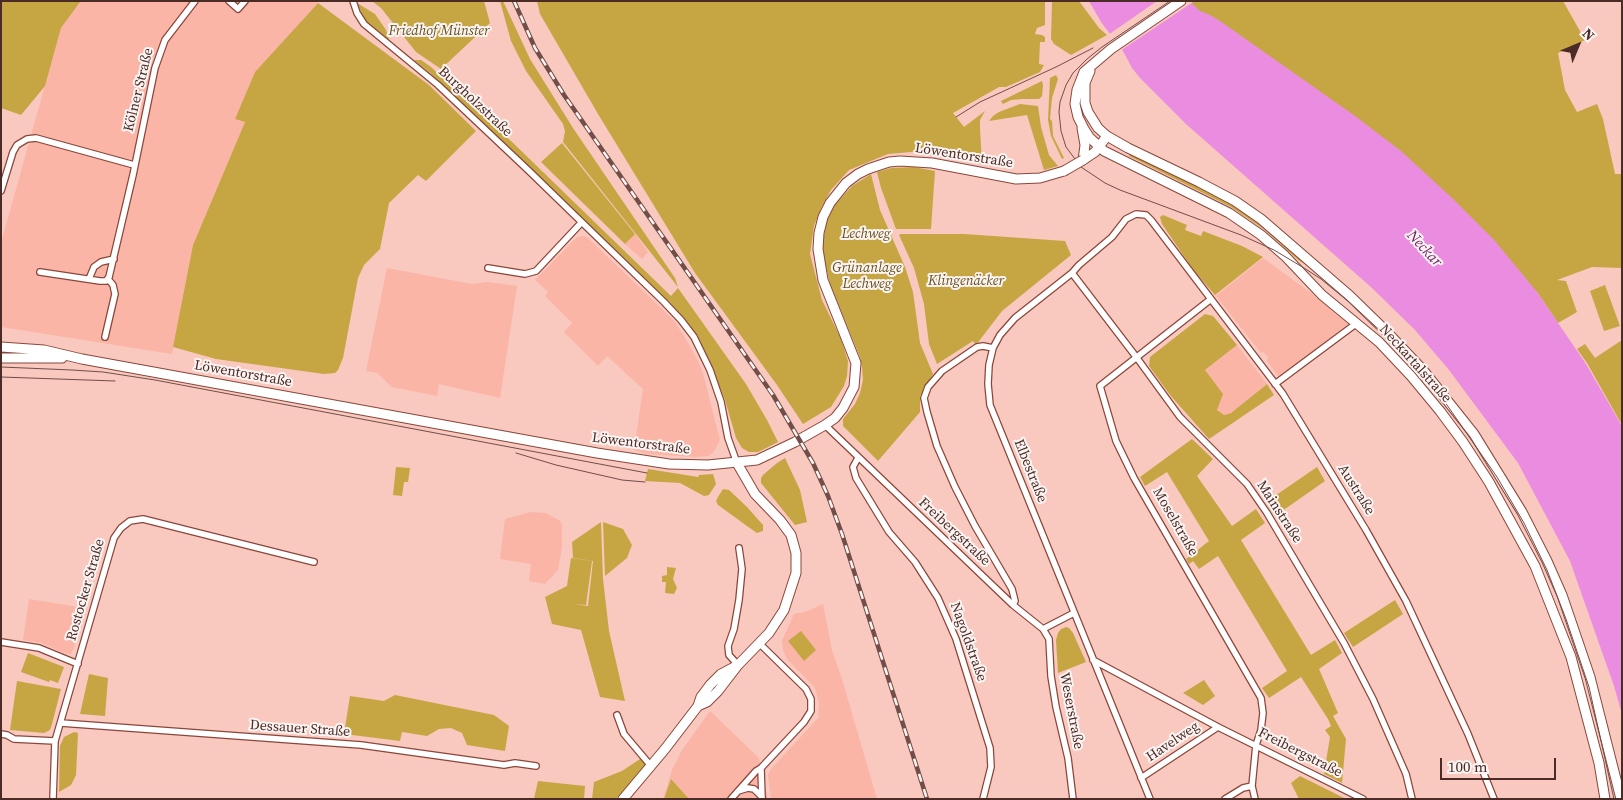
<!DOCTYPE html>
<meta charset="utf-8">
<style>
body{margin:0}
#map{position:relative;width:1623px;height:800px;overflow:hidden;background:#f9c8be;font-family:"Source Serif 4",serif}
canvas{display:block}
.frame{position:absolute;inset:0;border:2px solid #4a2b25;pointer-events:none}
.north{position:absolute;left:1553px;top:20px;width:50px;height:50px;-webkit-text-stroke:4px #fcf4f2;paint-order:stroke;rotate:45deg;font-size:14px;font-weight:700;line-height:20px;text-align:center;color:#4a2b25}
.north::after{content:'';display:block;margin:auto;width:18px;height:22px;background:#4a2b25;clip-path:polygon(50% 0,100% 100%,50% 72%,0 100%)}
.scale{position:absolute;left:1440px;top:758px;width:116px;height:22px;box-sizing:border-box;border:2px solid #4a2b25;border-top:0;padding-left:6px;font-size:15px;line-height:18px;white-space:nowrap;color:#4a2b25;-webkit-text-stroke:4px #fcf4f2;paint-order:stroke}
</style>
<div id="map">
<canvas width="1623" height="800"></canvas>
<div class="frame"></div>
<div class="north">N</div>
<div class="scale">100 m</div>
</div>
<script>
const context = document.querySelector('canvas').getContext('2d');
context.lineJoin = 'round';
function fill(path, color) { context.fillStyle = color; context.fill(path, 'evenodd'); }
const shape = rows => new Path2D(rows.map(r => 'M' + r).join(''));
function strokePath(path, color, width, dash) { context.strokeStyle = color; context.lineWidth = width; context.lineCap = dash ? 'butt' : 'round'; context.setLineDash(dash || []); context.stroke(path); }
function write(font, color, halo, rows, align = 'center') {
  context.font = font + ' "Source Serif 4",serif'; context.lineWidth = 4; context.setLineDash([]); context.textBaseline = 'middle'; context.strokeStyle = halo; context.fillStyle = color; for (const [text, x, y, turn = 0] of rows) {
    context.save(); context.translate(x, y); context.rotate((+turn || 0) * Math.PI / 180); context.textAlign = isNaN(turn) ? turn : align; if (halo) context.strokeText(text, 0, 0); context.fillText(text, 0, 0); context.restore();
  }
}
fill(shape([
 [82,1,316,1,318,3,255,72,235,119,245,122,193,245,172,354,1,327,1,243,61,28],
 [635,234,648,252,642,259,625,244],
 [583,236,588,238,659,306,675,322,684,336,697,359,703,373,720,440,715,450,709,456,696,457,646,454,634,450,643,389,607,356,598,366,564,332,572,323,545,296,548,292,535,280,577,237],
 [1263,258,1311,293,1348,324,1282,376,1278,376,1267,361,1268,357,1263,352,1261,353,1216,296],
 [387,268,472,284,488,282,517,286,500,398,439,384,437,396,392,387,377,373,366,371],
 [1237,345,1267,384,1231,413,1224,415,1217,410,1205,370],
 [531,512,546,513,560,521,562,525,562,547,558,570,545,584,529,581,531,564,500,559,505,519],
 [29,599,85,608,73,650,71,654,67,654,41,643,23,640],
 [823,604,832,650,842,679,877,799,771,799,768,775,771,769,819,717,818,714,819,704,815,688,787,659,783,650,782,641,794,614,805,612],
 [710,711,759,758,768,799,663,799,672,770,682,750]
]), '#fbb5a7');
fill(shape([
 [1,1,81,1,61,28,45,86,21,115,1,108],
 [372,1,484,1,490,23,441,69,416,52,381,8],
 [500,1,503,1,530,59,573,128,675,278,678,287,563,142,565,131,563,124,526,71,511,41],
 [537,1,1045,1,1045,25,1037,28,1035,34,1042,35,1045,37,1045,42,1040,42,1039,64,1044,65,1040,72,1006,87,999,87,953,113,964,127,985,111,980,120,980,128,982,163,979,164,936,154,911,152,888,154,849,170,831,190,821,208,814,226,810,254,822,300,841,339,848,361,847,376,844,386,831,407,803,424,777,385,695,273,598,114,540,14],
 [1052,1,1079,1,1099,28,1107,35,1071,55,1054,44,1051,39],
 [1189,1,1563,1,1585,40,1558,53,1565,90,1577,112,1597,104,1603,119,1615,174,1622,174,1622,268,1592,267,1557,280,1566,281,1577,312,1558,323,1537,292,1192,5],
 [318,3,429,85,476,131,426,181,418,175,389,203,380,249,364,265,358,278,343,358,338,370,335,373,324,374,216,359,173,347,193,245,245,122,235,119,255,72],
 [357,3,375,14,386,30,390,42,366,23],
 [414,60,421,60,431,67,511,141,671,296,678,288,746,384,767,420,778,442,758,452,749,452,742,448,736,438,725,400,704,350,693,330,668,300,667,300,429,72],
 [1056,75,1058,79,1052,98,1050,119,1052,121,1053,136,1064,158,1062,159,1051,136,1048,120,1050,78],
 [1042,81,1043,85,1042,96,1039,99,1022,99,1011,100,1003,104,1001,101],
 [1020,104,1038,106,1041,127,1049,155,1058,166,1044,170,1027,115,989,121,993,116,999,112],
 [562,143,635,234,625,244,541,162],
 [1130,154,1197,185,1232,204,1266,228,1315,270,1298,260,1265,230,1231,207,1129,156],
 [914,167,935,171,931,229,896,229,881,188,877,172,891,168],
 [871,174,880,210,905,267,913,292,920,343,933,374,920,396,920,412,878,461,843,426,843,419,855,404,860,393,863,380,862,367,860,357,830,284,822,249,824,235,827,220,834,206,852,186],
 [1163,215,1187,225,1185,230,1201,236,1203,231,1242,246,1263,257,1215,295,1194,271,1162,224,1160,217],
 [901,234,964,234,1065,241,1071,255,1002,311,976,345,973,341,937,364,929,344,924,304,914,268,899,235],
 [1605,285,1620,326,1604,331,1590,291],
 [1205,314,1213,316,1237,345,1205,370,1223,394,1217,410,1224,415,1231,413,1267,384,1274,395,1209,439,1170,395,1149,366,1150,357],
 [1622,340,1622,425,1587,363,1577,349,1585,344,1595,358],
 [1192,439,1213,459,1197,476,1232,526,1256,509,1265,523,1241,540,1311,655,1335,640,1342,653,1319,669,1338,713,1333,716,1346,739,1342,783,1324,774,1330,737,1325,730,1331,726,1328,719,1301,677,1269,698,1262,688,1287,671,1218,556,1199,569,1193,561,1189,564,1186,559,1209,541,1167,472,1145,486,1140,477],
 [785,458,800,490,807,522,795,525,761,483,761,478,763,475,777,463],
 [396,467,410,468,408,482,404,482,402,496,393,495],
 [1317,467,1325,481,1275,516,1266,502],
 [648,469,698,477,699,475,713,474,716,484,709,495,704,496,680,483,645,481],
 [723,489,729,490,747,507,763,525,763,531,757,533,747,526,718,505,716,501,718,497],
 [601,522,603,579,609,631,625,701,600,697,581,630,552,624,545,597,567,586,571,558,592,561,586,605,573,604,588,606,593,561,573,558,572,542],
 [603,522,623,529,632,545,627,558,605,576],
 [667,567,676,568,673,579,677,588,674,594,665,593,666,582,662,582,662,576,667,575],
 [1395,600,1403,614,1353,647,1344,633],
 [1066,627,1069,628,1073,633,1086,662,1058,673,1056,640,1058,633,1061,629],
 [801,631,816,650,804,661,788,641],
 [28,653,64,667,58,683,50,680,49,682,21,672],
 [89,674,108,678,105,716,80,714],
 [1204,680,1215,696,1203,705,1183,693],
 [17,681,61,689,52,724,50,730,44,733,10,730],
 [395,695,494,715,509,726,505,751,467,745,462,733,451,728,439,729,427,736,402,732,400,741,344,734,350,696,384,701],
 [74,732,78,733,76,775,71,785,59,792,60,746,64,737],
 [643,757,648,766,616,799,592,799,594,782,622,771],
 [1300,776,1346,799,1299,799,1291,783],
 [671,779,689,799,664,799],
 [538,781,585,786,584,799,534,799]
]), '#c6a643');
fill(shape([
 [1089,1,1189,1,1200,11,1210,15,1220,21,1355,116,1401,151,1452,198,1495,241,1537,292,1586,364,1622,426,1622,714,1614,686,1570,561,1518,463,1449,370,1415,330,1372,288,1186,124,1140,78,1132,68,1123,51,1101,22]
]), '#ea8de0');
fill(shape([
 [1157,1,1193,2,1120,51,1108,35]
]), '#f9c8be');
const street = shape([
 [229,1,238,9,245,1],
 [353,1,357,13,364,24,438,85,528,170,664,302,681,320,694,337,710,370,721,402,728,438,737,463],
 [1,191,13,152,17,145,27,139,36,138,134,165],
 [488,268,525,274,536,271,581,223],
 [40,272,100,281,106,281,109,277,133,175,155,68,165,40,195,1],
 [1072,273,1137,358,1180,417,1247,484,1267,513,1344,643,1373,699,1406,774,1412,799],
 [89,279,94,267,101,262,114,259],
 [1211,299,1100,386,1116,441,1134,478,1261,698,1263,713,1261,730,1256,745,1252,786,1255,799],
 [105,337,115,294,113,285,108,279],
 [993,348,983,346,977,347,942,371,928,387,924,398,927,412,937,446,955,487,975,526,1012,589,1015,601,1013,605],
 [1275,384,1357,323],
 [825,425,1013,605,1043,629,1049,639,1051,676,1056,707,1068,758,1073,799],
 [858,458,853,467,856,478,889,532,915,562,938,598,956,639,990,748,991,767,983,799],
 [1043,629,1074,613],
 [1,642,39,648,78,664],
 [1093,660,1218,727,1363,799],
 [738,665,729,655,728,646,734,629,739,600,742,569,739,548],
 [617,715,624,734,651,766],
 [61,723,361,745,504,765,515,763,536,766],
 [1,734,7,735,14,739,55,741],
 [761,768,762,799],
 [1141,778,1218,727],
 [738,791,748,788,754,789,762,797],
 [53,799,55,741,114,538,121,528,130,521,143,519,314,562],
 [731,799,756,771,761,768,804,722,811,711,811,699,806,689,760,644],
 [1150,799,990,405,988,384,989,365,993,348,1000,335,1015,318,1072,273,1079,265,1112,237,1126,219,1136,214,1146,215,1151,220,1283,394,1366,530,1406,601,1468,734,1494,799],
 [1225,799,1243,788,1252,786]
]);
const secondary = shape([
 [1181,1,1111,49,1084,72,1077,90,1075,104,1078,117,1084,129,1089,137,1104,151,1229,213,1261,235,1285,256,1322,295,1379,342,1411,376,1440,411,1463,442,1489,482,1535,566,1571,657,1599,763,1605,799],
 [1090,71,1085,83,1085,103,1088,112,1098,128,1107,136,1128,148,1199,182,1235,201,1261,219,1350,296,1388,333,1423,370,1474,434,1522,512,1547,561,1562,595,1590,677,1621,799],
 [1082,128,1085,145,1083,160],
 [1083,160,1095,152,1107,136],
 [1,347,44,350,82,359,597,453,669,464,708,465,757,460,795,442,825,425,835,418,843,408,854,387,856,363,823,280,818,249,819,233,823,217,830,203,846,183,858,174,868,169,889,162,900,161,932,163,1016,179,1040,178,1064,171],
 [1,358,62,358],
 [698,706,707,702,718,691,738,665,769,633,784,610,796,573,796,553,791,535,780,520,755,494,737,463],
 [623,799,665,749,698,706,701,697,710,685,721,674,736,666]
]);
strokePath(street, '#8b463a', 8);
strokePath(secondary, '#8b463a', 11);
strokePath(street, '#fff', 5.5);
strokePath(secondary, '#fff', 9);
strokePath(shape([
 [1170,1,1102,47,1087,59,1073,73,1066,85,1060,102,1059,112,1061,131,1066,147,1081,167,1105,183,1120,190,1241,235,1274,250,1304,268,1321,279,1349,302,1386,336,1419,371,1447,405,1497,477,1524,523,1547,570,1566,619,1589,687,1614,799],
 [956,117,980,102,1056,67,1093,48],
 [1,367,72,370,103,372,155,380,647,473],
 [1,377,115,381],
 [516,453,556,465,622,480,645,482]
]), '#714e48', 1);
const rail = shape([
 [514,1,535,48,564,95,773,395,813,463,828,496,842,534,927,799]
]);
strokePath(rail, '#714e48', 4.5);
strokePath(rail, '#fcf4f2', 2.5, [8]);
const secondaryBridge = shape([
 [1064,171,1083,160]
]);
strokePath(secondaryBridge, '#8b463a', 11, []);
strokePath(secondaryBridge, '#fff', 9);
write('italic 14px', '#64531f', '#fcf4f2', [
 ["Friedhof Münster",439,31],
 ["Lechweg",866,234],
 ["Grünanlage",867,268],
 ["Lechweg",867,284],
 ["Klingenäcker",966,281]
]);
write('14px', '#4a2b25', '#fcf4f2', [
 ["Kölner Straße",139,90,-76],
 ["Burgholzstraße",475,102,43],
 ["Löwentorstraße",964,156,9],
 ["Neckartalstraße",1415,364,48],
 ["Löwentorstraße",243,374,10],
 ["Löwentorstraße",641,444,7],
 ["Elbestraße",1030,471,68],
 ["Austraße",1356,490,58],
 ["Mainstraße",1279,512,57],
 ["Moselstraße",1175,522,60],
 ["Freibergstraße",954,532,43],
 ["Rostocker Straße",86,590,-74],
 ["Nagoldstraße",968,642,70],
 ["Weserstraße",1071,711,79],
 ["Dessauer Straße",300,729,4],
 ["Havelweg",1173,742,-34],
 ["Freibergstraße",1300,753,27]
]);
write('italic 15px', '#6f1d69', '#fcf4f2', [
 ["Neckar",1424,249,47]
]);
</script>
